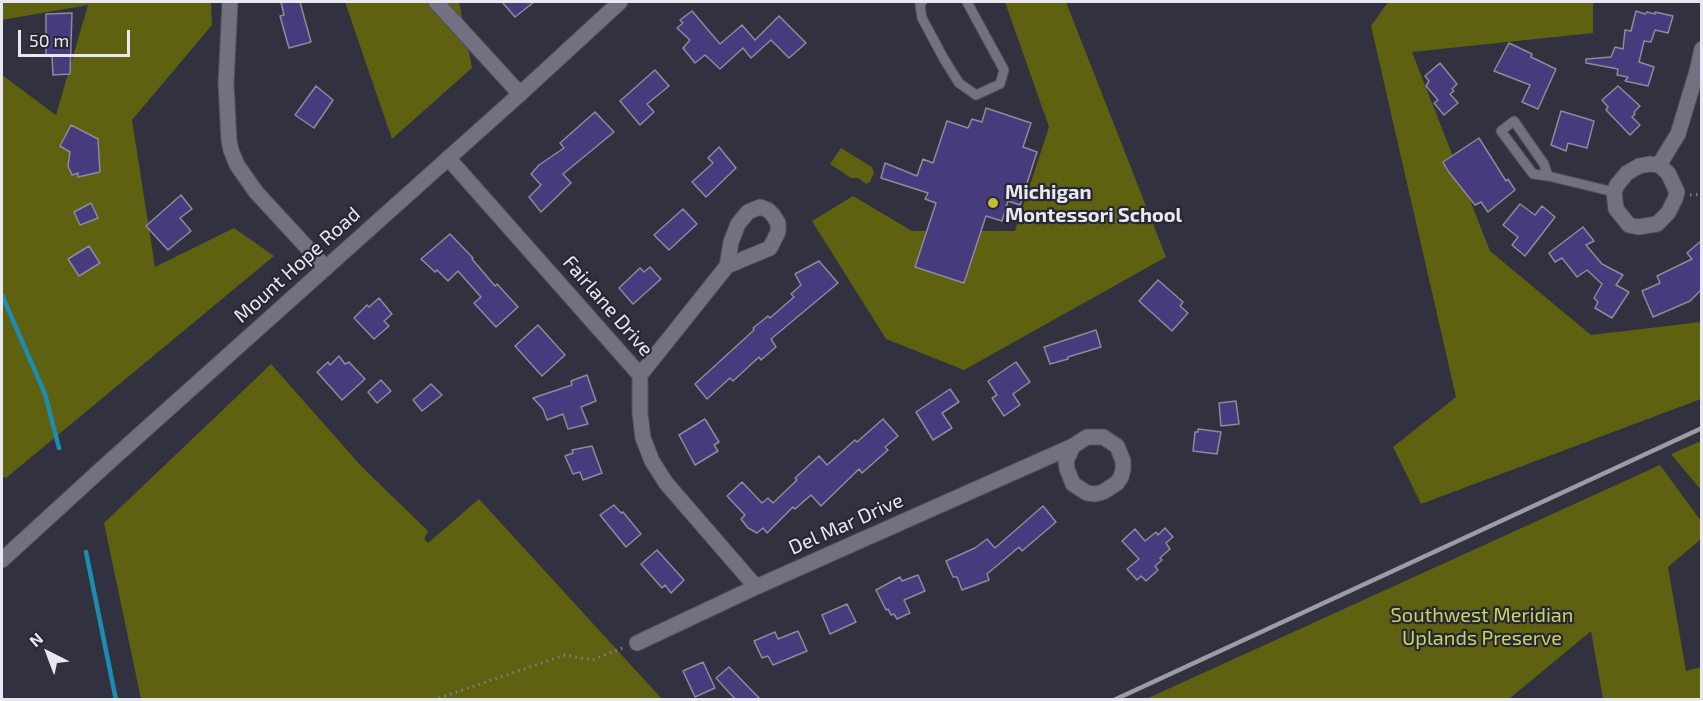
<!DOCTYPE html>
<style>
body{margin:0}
#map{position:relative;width:1703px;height:701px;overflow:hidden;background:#32313f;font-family:"Exo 2",sans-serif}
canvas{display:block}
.frame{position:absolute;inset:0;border:3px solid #e8e8f1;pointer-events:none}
.north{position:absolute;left:18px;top:623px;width:60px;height:60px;-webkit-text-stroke:4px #282734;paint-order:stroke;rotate:318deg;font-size:16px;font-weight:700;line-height:24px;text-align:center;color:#e8e8f1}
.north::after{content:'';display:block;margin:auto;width:21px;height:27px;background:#e8e8f1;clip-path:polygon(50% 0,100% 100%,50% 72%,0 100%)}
.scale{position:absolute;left:18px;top:30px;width:112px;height:27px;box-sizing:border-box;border:3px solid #e8e8f1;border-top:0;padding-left:8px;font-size:18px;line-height:21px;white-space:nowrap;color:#e8e8f1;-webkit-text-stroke:4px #282734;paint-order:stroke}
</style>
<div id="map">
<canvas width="1703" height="701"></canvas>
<div class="frame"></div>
<div class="north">N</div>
<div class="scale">50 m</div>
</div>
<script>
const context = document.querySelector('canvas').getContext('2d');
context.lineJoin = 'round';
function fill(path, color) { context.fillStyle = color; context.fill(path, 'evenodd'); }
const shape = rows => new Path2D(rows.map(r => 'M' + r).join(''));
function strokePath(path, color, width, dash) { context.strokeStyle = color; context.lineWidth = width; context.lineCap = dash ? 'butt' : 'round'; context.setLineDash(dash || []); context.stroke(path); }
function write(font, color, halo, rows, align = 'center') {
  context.font = font + ' "Exo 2",sans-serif'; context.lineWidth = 4.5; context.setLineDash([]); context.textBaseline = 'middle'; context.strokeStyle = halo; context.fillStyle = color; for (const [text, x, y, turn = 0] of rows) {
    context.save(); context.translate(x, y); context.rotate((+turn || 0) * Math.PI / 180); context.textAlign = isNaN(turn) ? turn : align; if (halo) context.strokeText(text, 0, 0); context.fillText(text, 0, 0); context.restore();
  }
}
fill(shape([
 [2,2,211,2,212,25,132,120,155,267,234,228,274,256,6,478,2,476,2,75,56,115,88,5,2,20],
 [345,2,459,2,472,68,392,139],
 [1005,2,1066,2,1166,257,964,370,886,339,812,221,853,196,912,231,1015,231,1049,127],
 [1388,2,1593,2,1593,33,1412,52,1490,251,1591,335,1701,322,1701,399,1421,504,1393,447,1456,397,1371,26],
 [841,148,872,167,874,173,870,182,866,184,858,178,851,178,830,164],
 [271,364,362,467,428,531,424,539,428,543,479,499,662,699,141,699,104,523],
 [1701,441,1701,490,1671,454],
 [1660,465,1701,521,1701,539,1668,567,1686,671,1701,667,1701,699,1603,699,1591,631,1509,699,1146,699]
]), '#5d6110');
strokePath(shape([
 [2,295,45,394,59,448],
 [86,552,116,700]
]), '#1c8cb2', 4.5);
const building = shape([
 [281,2,300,2,311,42,289,48,280,16,284,15,281,2],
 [502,2,534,2,515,17,502,2],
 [692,11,720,44,742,25,755,40,779,16,806,43,789,58,771,40,751,58,743,48,720,69,705,55,695,63,683,48,690,40,677,28,683,23,680,20,692,11],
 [1636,11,1645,14,1647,12,1655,14,1655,12,1673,16,1668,33,1655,30,1651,42,1644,41,1639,62,1654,67,1648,86,1625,81,1628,77,1617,75,1618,69,1586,63,1586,59,1611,57,1615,47,1623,49,1625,30,1631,31,1636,11],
 [72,13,70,74,53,75,52,56,46,55,46,14,72,13],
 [1509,43,1532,54,1531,57,1556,69,1538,109,1522,102,1530,85,1494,71,1509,43],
 [1440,63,1457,84,1452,89,1454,91,1450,94,1458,103,1444,115,1434,103,1438,100,1426,86,1429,81,1425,76,1440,63],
 [655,70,669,86,647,104,654,112,640,125,620,101,655,70],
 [316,86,333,100,314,128,295,115,316,86],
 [1618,86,1640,106,1634,112,1635,114,1632,117,1640,125,1630,135,1606,110,1608,107,1602,100,1618,86],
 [986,108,1031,123,1023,147,1037,152,1020,205,1008,201,1002,221,986,216,964,283,915,267,936,203,925,199,928,193,881,178,885,163,917,176,923,159,933,163,947,121,968,128,972,119,982,122,986,108],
 [1561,111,1594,121,1587,148,1568,143,1566,151,1551,145,1561,111],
 [595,112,614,132,563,174,571,183,541,212,529,197,541,185,531,174,539,165,564,148,560,143,595,112],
 [71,125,98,139,100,172,78,177,78,173,72,175,68,166,70,152,60,146,71,125],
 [1479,138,1506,181,1508,179,1515,190,1488,212,1481,202,1475,205,1448,171,1443,162,1479,138],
 [719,147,736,168,706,197,692,182,713,163,708,158,719,147],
 [181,195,192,209,180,218,191,231,168,250,146,226,181,195],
 [91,203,98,218,80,225,74,212,91,203],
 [1520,204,1535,215,1542,206,1555,217,1525,256,1512,245,1518,237,1503,225,1520,204],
 [683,209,697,224,669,250,654,235,683,209],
 [1583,227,1594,241,1586,245,1602,264,1623,275,1616,285,1629,292,1612,318,1595,308,1598,302,1594,298,1602,284,1587,270,1577,277,1562,258,1555,262,1549,253,1583,227],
 [450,234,473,258,472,259,495,286,497,284,518,307,496,327,474,303,481,297,458,271,448,281,437,270,435,272,421,259,450,234],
 [1701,241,1701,290,1690,301,1653,317,1642,291,1660,283,1657,276,1692,259,1687,253,1701,241],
 [89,246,100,263,79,276,68,259,89,246],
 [819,261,838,283,771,339,776,347,761,360,759,357,733,381,730,378,707,399,695,384,754,330,753,328,768,316,770,318,794,297,791,294,801,285,795,274,819,261],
 [650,267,661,279,633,304,619,288,640,268,644,272,650,267],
 [1158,280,1183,302,1180,306,1188,313,1172,331,1139,301,1158,280],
 [379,298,392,314,384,321,389,326,374,339,354,318,367,305,369,307,379,298],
 [538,325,565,355,542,376,515,346,538,325],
 [1096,330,1101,347,1068,357,1068,359,1050,364,1044,347,1096,330],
 [339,356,345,364,349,362,365,379,342,400,317,372,328,362,330,365,339,356],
 [1016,362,1030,382,1013,394,1020,405,1004,416,992,398,997,395,988,381,1016,362],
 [587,375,596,401,581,407,588,424,568,429,563,414,547,420,543,409,533,398,572,385,571,381,587,375],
 [381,380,391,391,377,403,368,392,381,380],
 [431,384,442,395,422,411,413,400,431,384],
 [950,389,959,402,942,413,952,428,933,440,916,412,950,389],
 [1236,401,1239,424,1221,426,1219,403,1236,401],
 [705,419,719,442,714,445,718,451,695,465,679,435,705,419],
 [883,419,898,436,885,447,888,450,862,473,859,469,821,506,811,495,795,509,793,507,767,533,763,528,757,533,748,528,741,519,745,515,727,496,742,482,762,503,768,498,773,503,797,480,795,478,819,456,827,465,855,440,857,442,883,419],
 [1198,429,1221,432,1217,454,1193,451,1195,432,1198,432,1198,429],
 [592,446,602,473,583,480,580,472,573,474,565,456,573,453,572,450,592,446],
 [614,505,621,513,623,512,641,534,626,547,600,515,614,505],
 [1043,506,1056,522,1022,551,1019,547,987,574,989,580,962,590,957,577,953,577,946,561,975,548,987,539,995,548,1043,506],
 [1165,528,1173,537,1166,543,1170,549,1160,558,1162,560,1155,566,1158,570,1146,581,1141,576,1137,580,1127,569,1139,559,1122,541,1135,529,1145,541,1156,532,1158,535,1165,528],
 [657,550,684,580,671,593,665,585,662,588,641,564,657,550],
 [918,575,925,591,904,600,910,613,897,619,894,614,891,615,888,609,886,610,876,590,900,577,902,581,918,575],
 [847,604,856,622,830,634,822,615,847,604],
 [798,631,807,651,773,665,768,656,762,658,754,641,775,632,778,639,798,631],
 [703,662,715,688,695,697,683,671,703,662],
 [729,667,760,699,735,699,716,678,729,667]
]);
fill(building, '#473b7e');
strokePath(building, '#8c8b9b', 1.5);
const service = shape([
 [922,2,920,5,922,18,944,59,959,83,976,95,1000,84,1004,70,967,2],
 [1548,176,1544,164,1514,121,1501,131,1533,174,1548,176,1614,192]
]);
const minor = shape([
 [230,2,226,83,229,141,231,150,237,165,256,192,326,268],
 [436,2,520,94],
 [448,158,640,375,640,413,643,438,652,461,666,483,756,587],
 [1650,164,1659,165,1668,173,1677,192,1675,199,1668,213,1657,224,1638,227,1629,225,1616,209,1614,192,1617,185,1627,173,1639,166,1650,164],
 [1659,165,1678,134,1697,71,1702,49],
 [640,375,727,266,731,242,738,224,748,212,760,207,768,210,773,215,778,223,778,232,770,248,727,266],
 [637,643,756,587,1073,446,1087,437,1103,437,1117,446,1123,461,1123,469,1121,477,1117,483,1103,492,1095,494,1087,493,1073,484,1067,469,1066,461,1073,446]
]);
const tertiary = shape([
 [2,560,108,463,520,94,620,2]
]);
strokePath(service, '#504f5a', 11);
strokePath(minor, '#504f5a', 17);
strokePath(tertiary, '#504f5a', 17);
strokePath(shape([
 [1690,195,1702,194],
 [433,700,565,655,592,660,625,647]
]), '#80808b', 3, [1.5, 4.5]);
strokePath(service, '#727181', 9);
strokePath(minor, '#727181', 15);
strokePath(tertiary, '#727181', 15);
strokePath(shape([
 [1114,700,1702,428]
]), '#9c9ca7', 4.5);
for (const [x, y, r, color] of [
 [993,203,6,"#c4bc3d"]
]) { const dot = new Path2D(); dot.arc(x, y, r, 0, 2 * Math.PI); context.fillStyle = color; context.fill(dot); strokePath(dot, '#282734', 2); }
write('bold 20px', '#e8e8f1', '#282734', [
 ["Michigan",1005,192],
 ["Montessori School",1005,215]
], 'left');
write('20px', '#e8e8f1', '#282734', [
 ["Mount Hope Road",297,265,-42],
 ["Fairlane Drive",608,306,49],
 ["Del Mar Drive",846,524,-24]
]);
write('20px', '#ccd360', '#282734', [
 ["Southwest Meridian",1482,615],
 ["Uplands Preserve",1482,638]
]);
</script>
